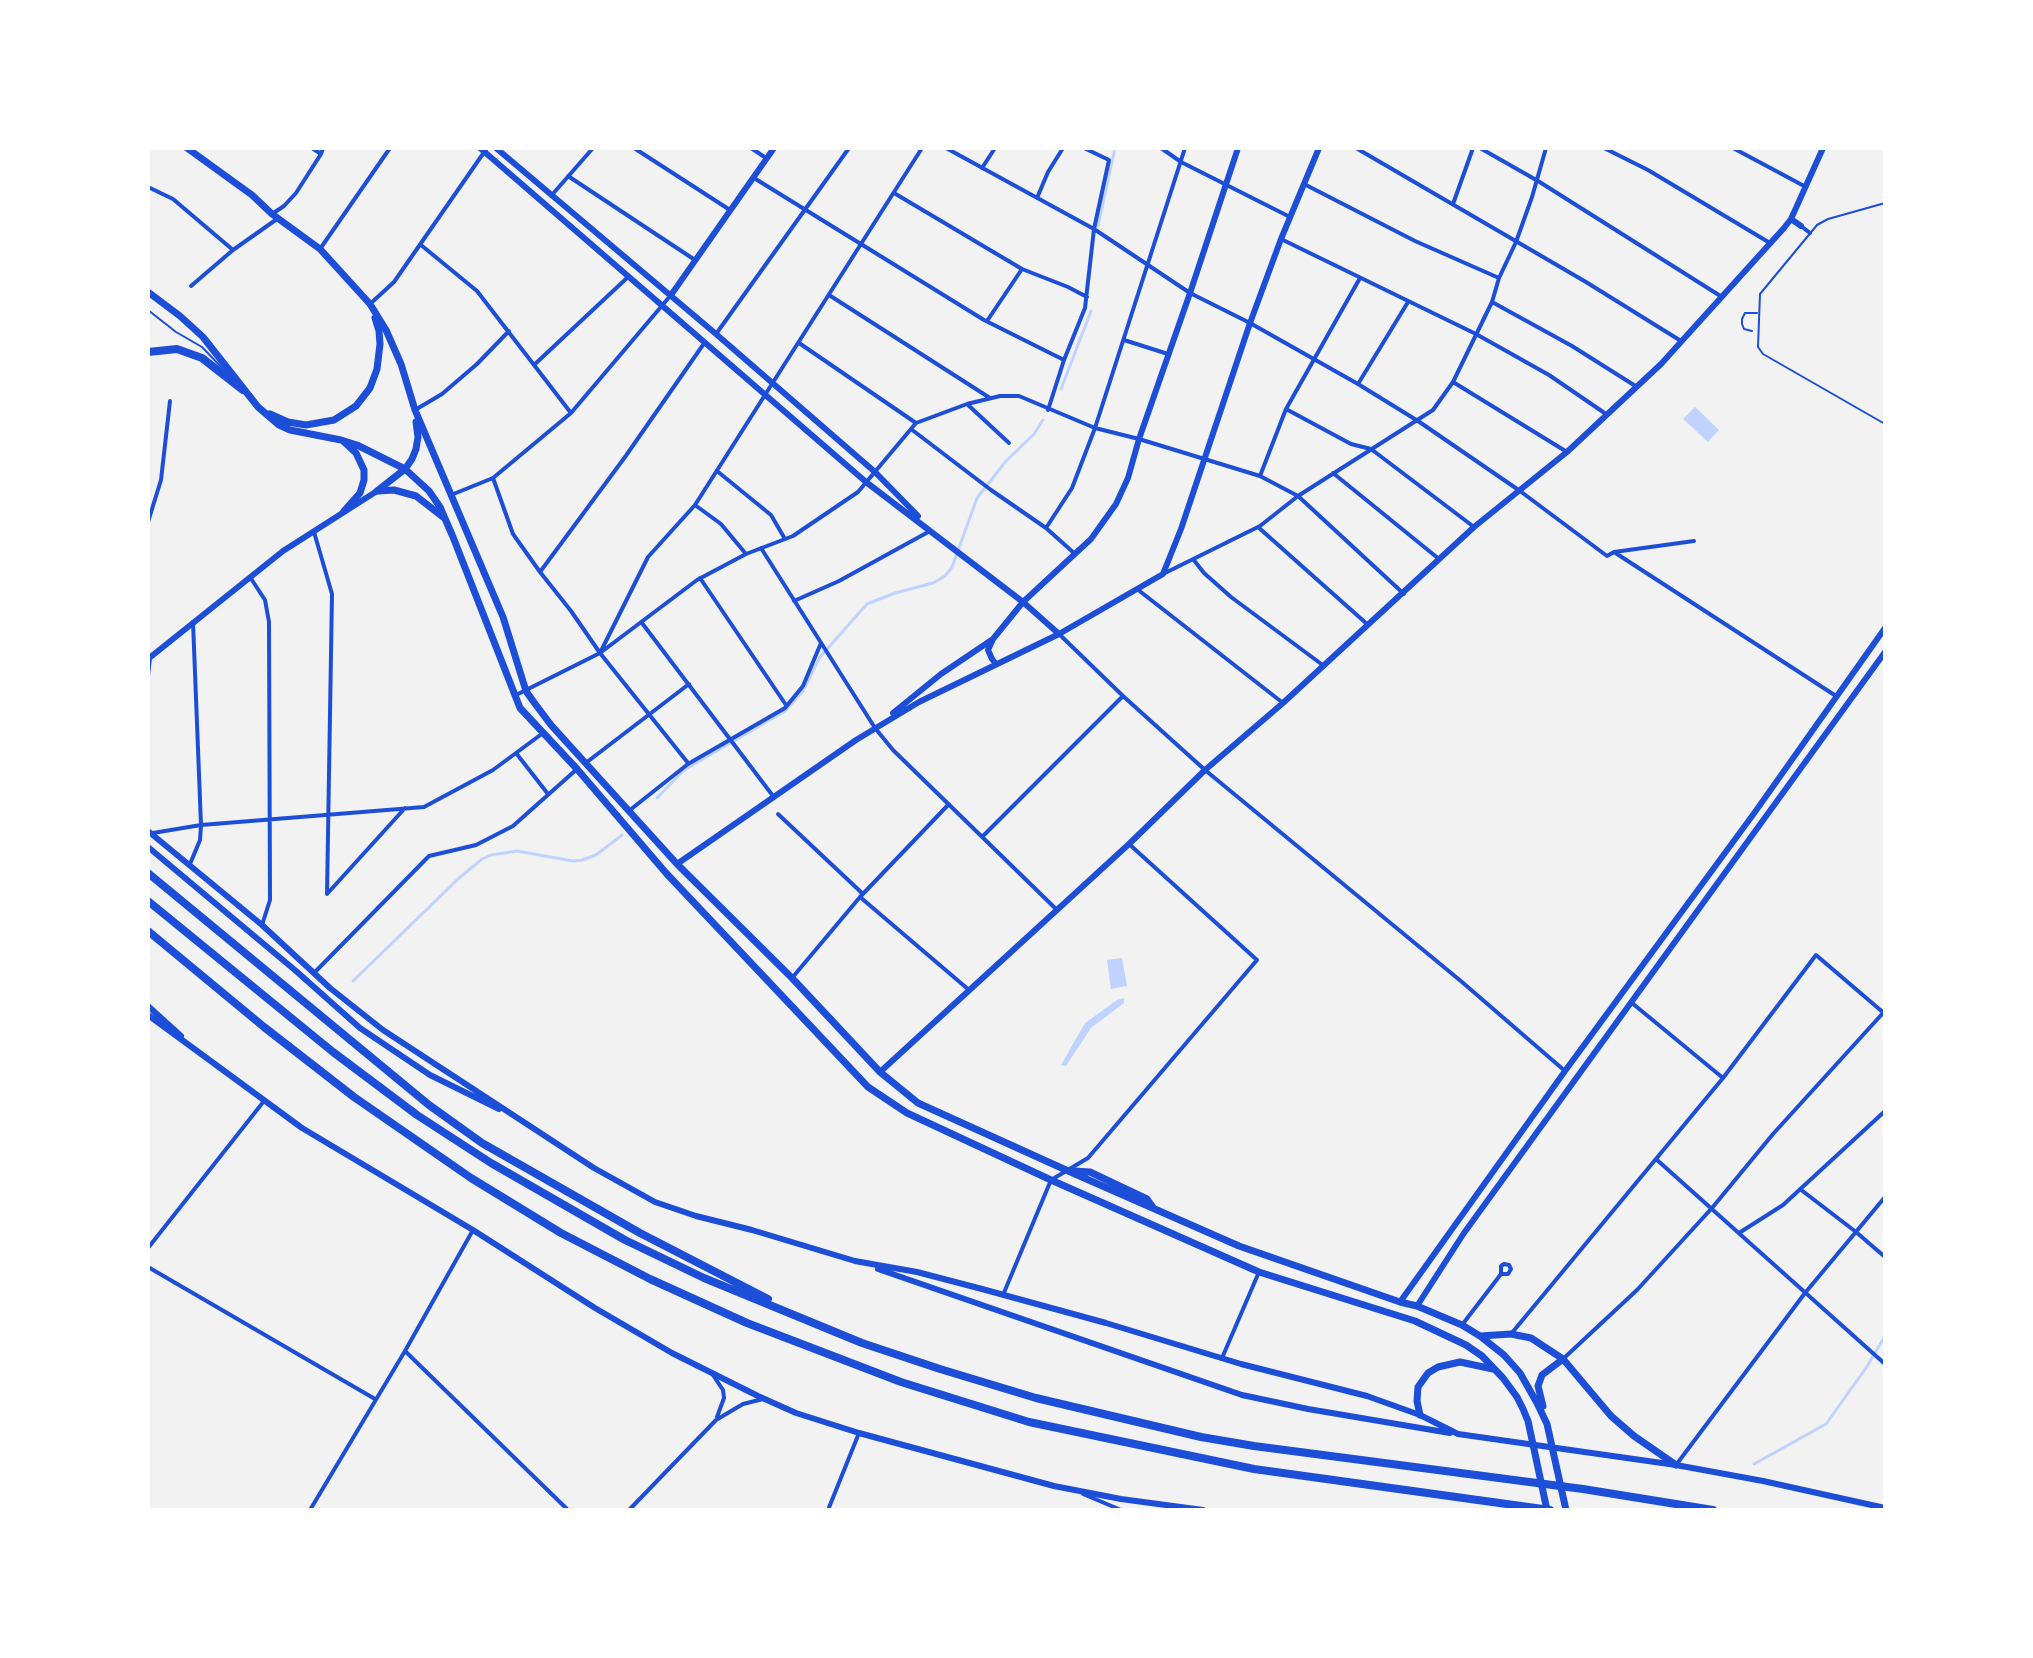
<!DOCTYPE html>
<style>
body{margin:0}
#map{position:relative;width:2033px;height:1658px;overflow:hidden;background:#f2f2f2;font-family:Ubuntu,sans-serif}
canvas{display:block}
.frame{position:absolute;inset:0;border:150px solid #fff;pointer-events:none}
</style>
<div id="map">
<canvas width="2033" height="1658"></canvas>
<div class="frame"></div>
</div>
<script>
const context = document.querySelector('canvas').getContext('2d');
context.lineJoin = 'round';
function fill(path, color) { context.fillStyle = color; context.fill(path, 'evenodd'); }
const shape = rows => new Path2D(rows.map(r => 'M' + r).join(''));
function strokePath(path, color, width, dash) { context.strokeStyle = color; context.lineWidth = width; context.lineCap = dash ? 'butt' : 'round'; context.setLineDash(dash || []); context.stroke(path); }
fill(shape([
 [1695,407,1719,430,1708,442,1683,419],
 [1122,958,1127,986,1111,989,1107,960],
 [1124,998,1124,1003,1091,1028,1066,1066,1061,1065,1085,1023,1117,1000]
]), '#bfd3fe');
strokePath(shape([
 [1098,226,1115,148],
 [1061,389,1091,311],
 [657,798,684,770,785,711,803,691,820,657,867,604,895,593,933,583,945,576,952,567,977,498,1006,461,1034,434,1043,420],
 [353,981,458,879,482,859,491,855,517,851,573,861,582,860,596,855,622,835],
 [1754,1464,1826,1424,1866,1368,1885,1336]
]), '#bfd3fe', 3);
strokePath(shape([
 [1885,203,1828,219,1817,225,1760,294,1758,347,1763,354,1885,424],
 [148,310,176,332,202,347,225,371],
 [1752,331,1744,329,1742,324,1742,319,1745,313,1757,313]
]), '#1d4ed8', 2);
strokePath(shape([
 [312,148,321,154],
 [634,148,730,210],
 [751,148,766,158],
 [946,148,1094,229,1190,293,1250,323,1358,384,1418,421,1520,491,1607,556,1614,552,1836,696],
 [1161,148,1181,162,1290,217],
 [1356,148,1586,282,1681,341],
 [1480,148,1538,181,1722,297],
 [1604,148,1648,170,1770,243],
 [1733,148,1806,187],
 [982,168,995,148],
 [568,176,695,260],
 [754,178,984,320,1064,360],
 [1304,184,1415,241,1499,278],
 [148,187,173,199,233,250],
 [894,193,1022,269,1068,287,1087,297],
 [551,196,593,148],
 [1037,198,1048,172,1063,148],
 [1453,204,1473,148],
 [272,214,284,206,296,193,321,154,323,148],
 [1801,226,1810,233],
 [1281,239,1476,334,1549,375,1606,414],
 [421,245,477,291,571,413],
 [320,249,390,148],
 [191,286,233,250,277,219],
 [829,295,990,398],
 [1492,302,1572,346,1637,387],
 [370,304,394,282,487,148],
 [987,321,1022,269],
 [716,334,849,148],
 [1124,340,1168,354],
 [799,343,916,423],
 [534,365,628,277],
 [1453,382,1567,452],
 [1358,384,1408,302],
 [967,404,1009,443],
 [1286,409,1351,444,1371,449,1474,527],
 [415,410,442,394,477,364,509,331],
 [1048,410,1064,360,1085,308,1094,229,1109,160,1084,148],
 [916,423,967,404,1000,396,1019,396,1095,428,1139,439,1260,476,1298,496,1404,594],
 [911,429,991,490,1046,528,1074,553],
 [717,471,771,515,785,539],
 [1333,473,1439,559],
 [1260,476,1286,409,1360,278],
 [493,478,513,534,540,572,625,457,705,342],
 [451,495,493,478,571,413,671,295],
 [695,505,721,524,746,554],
 [148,522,161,480,170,401],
 [1258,527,1367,624],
 [1046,528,1072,488,1095,428,1185,148],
 [314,532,332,594,327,894,405,808],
 [761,548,875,728,893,750,1056,909],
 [1614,552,1694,541],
 [1193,559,1204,573,1231,597,1324,666],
 [540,572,571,611,600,653,688,763],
 [1165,573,1260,526,1298,496,1433,410,1453,382,1492,302,1499,278,1516,242,1532,197,1546,148],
 [250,577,265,600,269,622,270,900,262,925],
 [700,578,786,705],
 [1137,589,1283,703],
 [794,601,839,581,930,531],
 [642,623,773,796],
 [1059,634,1123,696,1205,770,1462,982,1565,1071],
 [600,653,648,557,695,505,922,148],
 [148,655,150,658,148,676],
 [516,695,600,653,697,580,746,554,793,536,858,492,916,423],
 [516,753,548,794],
 [587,762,689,684],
 [630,810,688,764,785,708,803,686,821,643],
 [778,814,863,894],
 [153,833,201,825,424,807,493,770,543,733],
 [983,836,1123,696],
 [190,864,200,840,201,825,193,622],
 [860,897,949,804],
 [314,973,429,856,476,845,513,826,577,769],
 [792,978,860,897,969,990],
 [1632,1003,1723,1078],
 [1656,1159,1885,1364],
 [1800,1189,1856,1232,1885,1257],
 [1739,1233,1783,1205,1885,1111],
 [148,1248,264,1101],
 [148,1267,375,1399],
 [1003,1295,1051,1180,1088,1158,1257,960,1129,844],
 [1462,1325,1501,1274,1501,1266,1504,1264,1509,1265,1511,1269,1508,1274,1501,1274],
 [1511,1334,1723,1078,1816,955,1885,1014],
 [405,1351,568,1510],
 [1222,1358,1259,1272],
 [1563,1359,1637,1290,1712,1208,1773,1134,1883,1013],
 [713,1375,723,1390,724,1398,717,1417],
 [1676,1465,1805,1293,1885,1197],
 [1083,1494,1121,1510],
 [310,1510,405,1351,473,1230],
 [629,1510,716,1420,743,1404,763,1399],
 [828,1510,859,1433]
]), '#1d4ed8', 4);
strokePath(shape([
 [1791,219,1801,226],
 [671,295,774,148],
 [880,1072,1129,844,1205,770,1283,703,1474,527,1567,452,1661,364,1784,228,1791,219,1823,148],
 [1400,1302,1565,1071,1755,812,1885,628],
 [1417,1306,1464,1233,1885,652]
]), '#1d4ed8', 6);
strokePath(shape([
 [480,148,866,482,1023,602,1059,634],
 [496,148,716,334,875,472,918,516],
 [993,639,988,650,992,659,996,664],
 [148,659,283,551,377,491],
 [893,713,941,674,993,639,1023,602,1091,539,1116,504,1128,478,1139,439,1190,293,1238,148],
 [148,831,262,925,330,988,383,1030,594,1168,655,1202,696,1216,752,1230,855,1261,917,1272,982,1289,1106,1323,1241,1364,1367,1396,1420,1415,1458,1434,1676,1465,1763,1481,1885,1508],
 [148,847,296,971,360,1028,430,1075,499,1109],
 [677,864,856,740,919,702,1059,634,1163,574,1181,529,1250,323,1281,239,1319,148],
 [148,1006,181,1036],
 [148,1015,302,1128,473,1230,595,1308,672,1353,758,1396,796,1413,859,1433,1054,1486,1121,1499,1203,1510],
 [878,1269,1242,1395,1308,1409,1450,1433]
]), '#1d4ed8', 6);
strokePath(shape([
 [187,148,252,195,272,214,320,249,370,304,386,330,401,364,415,410,503,617,526,691,533,701,551,725,677,864,792,978,880,1072,918,1103,1066,1170,1239,1246,1400,1302,1417,1306,1462,1325,1480,1336,1504,1355,1520,1373,1537,1403,1547,1424,1566,1510],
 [148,292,180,316,203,337,258,407,279,425,290,430,341,440,357,445,405,469,429,491,440,507,453,537,520,708,577,769,666,873,868,1087,907,1113,1051,1180,1259,1272,1415,1321,1466,1345,1482,1356,1503,1378,1517,1397,1523,1409,1528,1421,1547,1510],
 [270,414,288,422,306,425,334,420,356,406,370,388,377,369,380,344,379,331,375,318],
 [343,441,356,453,364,470,364,480,360,493,344,511],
 [377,491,405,469,412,459,416,449,418,437,416,422],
 [379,491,394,490,416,496,443,517],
 [1074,1171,1090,1172,1147,1199,1152,1206],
 [1480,1336,1511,1334,1531,1338,1563,1359,1611,1416,1634,1436,1676,1465],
 [1543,1406,1538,1386,1542,1375,1563,1359],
 [1420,1415,1417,1401,1418,1387,1428,1373,1438,1367,1460,1362,1493,1369]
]), '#1d4ed8', 7);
strokePath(shape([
 [148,352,177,349,202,358,243,390],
 [148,873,429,1105,482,1143,640,1233,768,1299],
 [148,901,333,1052,417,1115,491,1163,625,1240,704,1278,862,1343,940,1369,1036,1398,1201,1437,1254,1446,1583,1489,1713,1510],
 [148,931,264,1027,354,1097,471,1178,561,1233,650,1279,747,1323,901,1382,1029,1422,1254,1469,1550,1510]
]), '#1d4ed8', 8);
</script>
